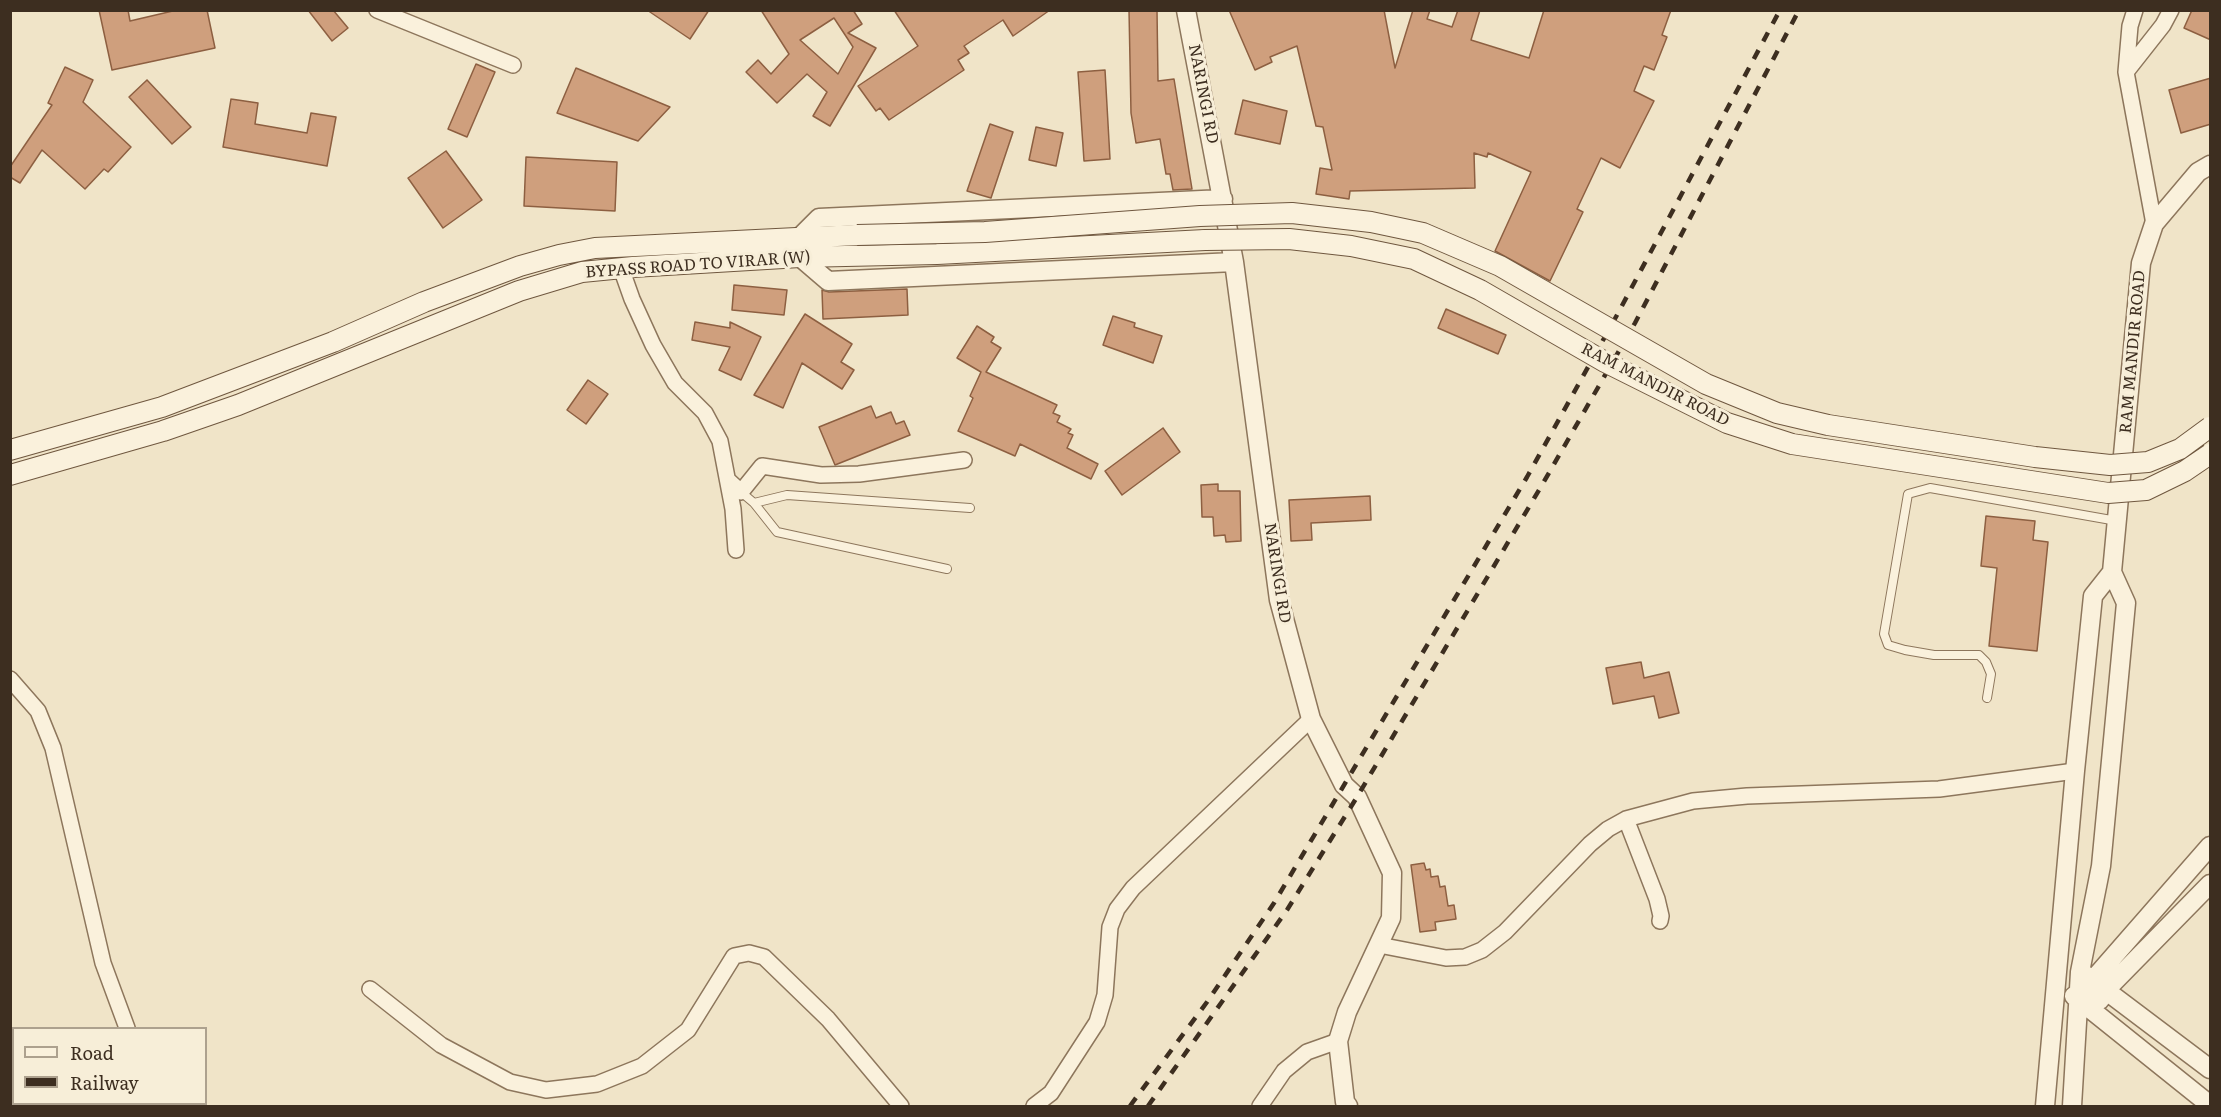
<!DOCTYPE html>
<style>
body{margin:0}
#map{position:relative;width:2221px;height:1117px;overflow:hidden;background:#f0e4c8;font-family:Literata,serif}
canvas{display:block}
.frame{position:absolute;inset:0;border:12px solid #3d2e20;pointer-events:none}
.legend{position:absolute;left:12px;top:1027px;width:195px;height:78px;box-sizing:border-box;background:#f7eed8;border:2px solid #ada18e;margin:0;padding:8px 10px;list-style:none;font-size:18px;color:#3d2e20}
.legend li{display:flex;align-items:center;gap:12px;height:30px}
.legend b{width:30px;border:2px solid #ada18e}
</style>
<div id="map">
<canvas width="2221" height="1117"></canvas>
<div class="frame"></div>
<ul class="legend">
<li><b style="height:8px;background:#faf1dc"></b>Road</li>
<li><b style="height:8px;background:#3d2e20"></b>Railway</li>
</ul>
</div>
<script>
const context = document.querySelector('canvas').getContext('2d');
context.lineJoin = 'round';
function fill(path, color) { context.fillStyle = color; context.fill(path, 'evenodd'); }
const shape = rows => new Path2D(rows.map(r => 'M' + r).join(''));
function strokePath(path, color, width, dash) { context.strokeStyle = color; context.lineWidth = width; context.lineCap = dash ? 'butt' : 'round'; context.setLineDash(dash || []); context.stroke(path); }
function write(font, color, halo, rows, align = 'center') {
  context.font = font + ' Literata,serif'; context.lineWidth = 6; context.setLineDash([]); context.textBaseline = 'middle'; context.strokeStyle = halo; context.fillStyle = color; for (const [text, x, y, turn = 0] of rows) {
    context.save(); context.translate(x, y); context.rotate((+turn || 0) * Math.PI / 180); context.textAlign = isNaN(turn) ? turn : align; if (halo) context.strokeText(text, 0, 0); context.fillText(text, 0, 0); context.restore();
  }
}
const building = shape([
 [99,10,128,10,130,21,177,10,207,10,215,48,112,70,99,10],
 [308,10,333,10,348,28,332,41,308,10],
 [647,10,709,10,690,39,647,10],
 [761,10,853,10,862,24,848,33,876,48,830,126,813,116,827,92,807,74,777,103,746,72,758,60,771,74,789,54,761,10],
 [834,18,853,47,838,74,800,40,834,18],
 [894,10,1050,10,1013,36,1003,20,964,46,969,53,958,60,964,70,889,120,880,108,876,111,858,86,918,46,894,10],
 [1129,10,1157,10,1158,81,1174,79,1192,189,1173,190,1170,174,1166,174,1160,139,1136,143,1131,113,1129,10],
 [1229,10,1384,10,1395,68,1413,10,1430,10,1427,19,1452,27,1458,10,1480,10,1471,40,1529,58,1544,10,1671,10,1662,35,1667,37,1654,70,1644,66,1634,91,1654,101,1620,168,1601,158,1577,209,1583,212,1550,281,1495,251,1531,172,1488,153,1487,157,1474,153,1475,188,1350,191,1349,199,1316,194,1320,168,1332,170,1323,127,1316,126,1297,46,1270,57,1272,62,1255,70,1229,10],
 [2192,10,2211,10,2211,40,2184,28,2192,10],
 [476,64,495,72,467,137,448,129,476,64],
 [65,67,93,80,83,102,131,147,108,172,104,169,85,189,42,150,20,183,10,177,10,167,52,105,48,103,65,67],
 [576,68,670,107,638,141,557,113,576,68],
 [1105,70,1110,159,1084,161,1078,72,1105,70],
 [2211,78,2211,124,2181,133,2169,90,2211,78],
 [147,80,191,127,172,144,129,97,147,80],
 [231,99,258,103,255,124,307,133,311,113,336,117,327,166,223,147,231,99],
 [1243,100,1287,111,1280,144,1235,134,1243,100],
 [990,124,1013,132,991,198,967,191,990,124],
 [1036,127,1063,133,1056,166,1029,160,1036,127],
 [446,151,482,200,443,228,408,178,446,151],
 [526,157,617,162,615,211,524,206,526,157],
 [734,285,787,290,784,315,732,310,734,285],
 [907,289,908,315,823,319,822,290,829,292,907,289],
 [1446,309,1506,335,1498,354,1438,328,1446,309],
 [805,314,852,344,841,362,854,370,842,389,802,363,783,408,754,395,805,314],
 [1113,316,1135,323,1134,327,1162,336,1153,363,1103,345,1113,316],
 [695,322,730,328,730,322,761,337,741,380,719,370,730,347,692,340,695,322],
 [977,326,994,337,991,342,1001,348,986,372,1057,405,1053,413,1060,416,1057,422,1071,429,1068,433,1073,435,1067,448,1098,464,1091,479,1020,444,1015,456,958,431,973,398,970,396,981,372,957,358,977,326],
 [588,380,608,394,586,424,567,410,588,380],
 [871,406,876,418,891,412,896,424,904,421,910,435,835,465,819,427,871,406],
 [1163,428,1180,452,1122,495,1105,471,1163,428],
 [1218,484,1218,491,1240,491,1241,541,1226,542,1225,535,1214,536,1213,517,1202,517,1201,485,1218,484],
 [1370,496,1371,520,1311,523,1312,540,1291,541,1289,500,1370,496],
 [1986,516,2035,521,2033,540,2048,542,2037,651,1989,646,1997,568,1981,566,1986,516],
 [1641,662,1644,678,1669,672,1679,713,1659,718,1654,696,1613,704,1606,668,1641,662],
 [1424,863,1426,870,1430,869,1431,877,1438,876,1440,887,1445,886,1448,906,1454,905,1456,919,1435,922,1436,930,1420,932,1411,865,1424,863]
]);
fill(building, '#cf9f7d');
strokePath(building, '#8d5f41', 1.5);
const service = shape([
 [741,492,754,503,777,532,947,569],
 [754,503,787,495,970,508],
 [1987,698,1991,674,1986,662,1979,655,1934,655,1905,650,1888,645,1884,634,1908,494,1930,488,2117,521]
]);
const minor = shape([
 [377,10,513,65],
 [2135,10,2130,26,2126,72,2154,224],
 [2126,72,2163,25,2171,10],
 [621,268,632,299,653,345,675,383,705,413,720,441,733,509,736,550],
 [728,480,741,492,762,466,821,475,859,474,964,460],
 [10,679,38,711,53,748,103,963,127,1028],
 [1626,819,1657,899,1661,916,1660,921],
 [1379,945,1446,958,1465,957,1482,950,1505,932,1590,844,1608,829,1626,819,1693,801,1747,796,1939,789,2075,771],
 [370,989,441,1045,510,1082,546,1090,597,1084,642,1066,688,1030,734,956,749,953,764,957,828,1019,901,1106],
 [180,1104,182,1106],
 [1034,1106,1051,1093,1097,1022,1105,995,1110,927,1117,909,1133,888,1311,719],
 [1260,1106,1284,1071,1307,1052,1338,1041]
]);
const tertiary = shape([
 [1186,10,1234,262,1279,600,1311,719,1344,785,1357,797,1392,873,1391,918,1347,1012,1338,1041,1345,1102,1348,1106],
 [799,238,819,218,1223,199],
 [800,257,828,281,1234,262],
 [2084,974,2210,1069],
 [2074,996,2210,1105],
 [2100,1000,2105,991,2210,884],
 [2084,1002,2092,981,2210,846],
 [2045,1106,2075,771,2093,596,2112,572,2141,263,2154,224,2198,172,2210,165],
 [2072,1106,2080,972,2101,866,2126,603,2112,572]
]);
const secondary = shape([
 [10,450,162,407,333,342,424,302,520,266,559,255,595,248,857,235],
 [10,475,163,431,238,405,519,291,582,272,633,267,800,257,937,254,1205,240]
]);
strokePath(service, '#8d765c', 10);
strokePath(minor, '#8d765c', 18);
strokePath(tertiary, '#8d765c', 21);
strokePath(secondary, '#6f573f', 22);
strokePath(service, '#faf1dc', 8);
strokePath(minor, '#faf1dc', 15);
strokePath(tertiary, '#faf1dc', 18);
strokePath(secondary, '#faf1dc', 20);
strokePath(shape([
 [1130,1106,1207,1002,1274,903,1527,477,1617,315,1780,10],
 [1148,1106,1287,910,1357,797,1542,485,1635,323,1799,10]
]), '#3d2e20', 4.5, [10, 10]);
const secondaryBridge = shape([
 [857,235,985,232,1200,216,1292,213,1371,222,1423,233,1500,266,1706,384,1777,413,1828,425,2035,457,2110,465,2148,462,2180,449,2210,427],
 [1205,240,1289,239,1351,246,1414,259,1480,290,1605,362,1727,423,1792,444,2108,493,2146,490,2185,471,2210,454]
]);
strokePath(secondaryBridge, '#6f573f', 22, []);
strokePath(secondaryBridge, '#faf1dc', 20);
write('16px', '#3d2e20', '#f7eed8', [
 ["NARINGI RD",1203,94,79],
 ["BYPASS ROAD TO VIRAR (W)",698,265,-4],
 ["RAM MANDIR ROAD",2133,352,-85],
 ["RAM MANDIR ROAD",1655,385,27],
 ["NARINGI RD",1277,573,81]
]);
</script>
